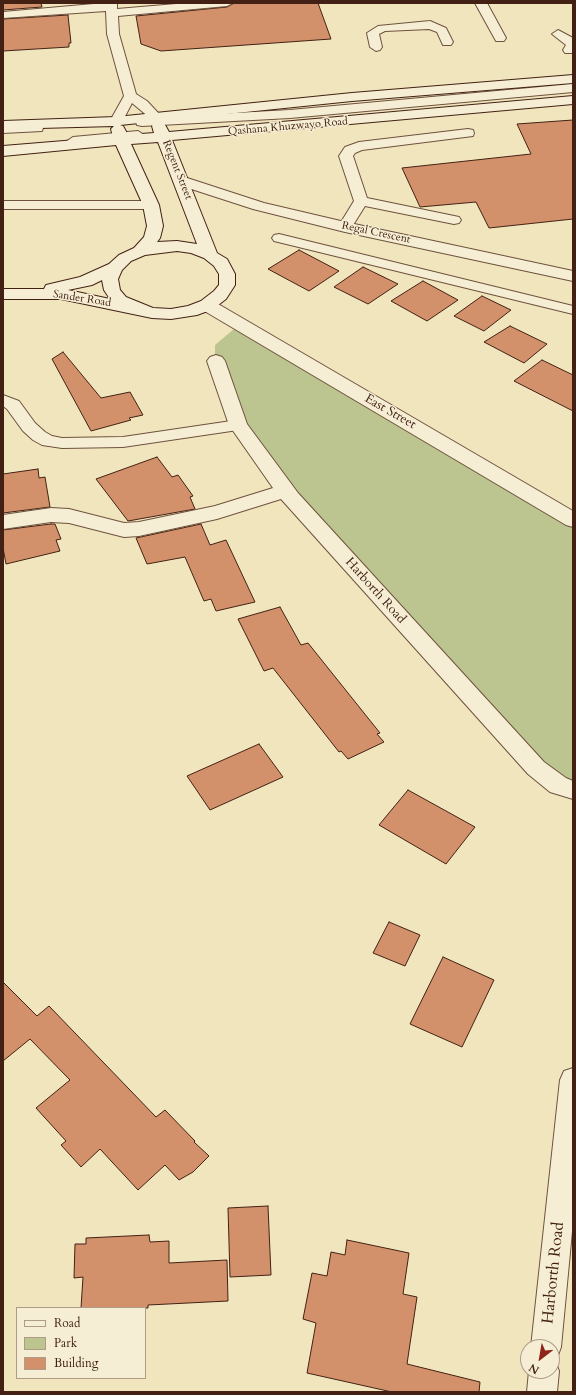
<!DOCTYPE html>
<style>
body{margin:0}
#map{position:relative;width:576px;height:1395px;overflow:hidden;background:#f1e5bd;font-family:Cardo,serif}
canvas{display:block}
.frame{position:absolute;inset:0;border:4px solid #422114;pointer-events:none}
.legend{position:absolute;left:16px;top:1307px;width:130px;height:72px;box-sizing:border-box;background:#f6eed4;border:1px solid #ae9c87;margin:0;padding:5px 7px;list-style:none;font-size:12px;color:#422114}
.legend li{display:flex;align-items:center;gap:8px;height:20px}
.legend b{width:20px;border:1px solid #ae9c87}
.north{position:absolute;left:520px;top:1339px;width:40px;height:40px;box-sizing:border-box;background:#f6eed4;border:1px solid #ae9c87;border-radius:50%;rotate:211deg;font-size:11px;font-weight:700;line-height:16px;text-align:center;color:#422114}
.north::after{content:'';display:block;margin:auto;width:14px;height:18px;background:#8f2418;clip-path:polygon(50% 0,100% 100%,50% 72%,0 100%)}
</style>
<div id="map">
<canvas width="576" height="1395"></canvas>
<div class="frame"></div>
<ul class="legend">
<li><b style="height:5px;background:#f6eed4"></b>Road</li>
<li><b style="height:11px;background:#bcc48f"></b>Park</li>
<li><b style="height:11px;background:#d2916a"></b>Building</li>
</ul>
<div class="north">N</div>
</div>
<script>
const context = document.querySelector('canvas').getContext('2d');
context.lineJoin = 'round';
function fill(path, color) { context.fillStyle = color; context.fill(path, 'evenodd'); }
const shape = rows => new Path2D(rows.map(r => 'M' + r).join(''));
function strokePath(path, color, width, dash) { context.strokeStyle = color; context.lineWidth = width; context.lineCap = dash ? 'butt' : 'round'; context.setLineDash(dash || []); context.stroke(path); }
function write(font, color, halo, rows, align = 'center') {
  context.font = font + ' Cardo,serif'; context.lineWidth = 3; context.setLineDash([]); context.textBaseline = 'middle'; context.strokeStyle = halo; context.fillStyle = color; for (const [text, x, y, turn = 0] of rows) {
    context.save(); context.translate(x, y); context.rotate((+turn || 0) * Math.PI / 180); context.textAlign = isNaN(turn) ? turn : align; if (halo) context.strokeText(text, 0, 0); context.fillText(text, 0, 0); context.restore();
  }
}
fill(shape([
 [240,324,573,519,573,791,556,785,237,425,215,361,215,345]
]), '#bcc48f');
const building = shape([
 [3,3,41,3,42,7,3,10,3,3],
 [234,3,318,3,331,39,161,51,141,44,136,16,227,7,234,3],
 [68,15,71,43,69,43,69,47,3,51,3,19,68,15],
 [573,120,573,219,489,228,476,202,420,207,402,168,531,154,517,124,573,120],
 [299,250,339,271,309,291,268,269,299,250],
 [363,267,398,284,368,304,334,287,363,267],
 [423,281,458,300,427,321,391,301,423,281],
 [482,296,511,310,484,331,454,316,482,296],
 [510,326,547,344,524,363,484,342,510,326],
 [63,352,101,398,130,392,143,415,129,418,131,420,91,431,52,359,63,352],
 [542,360,573,375,573,411,514,381,542,360],
 [157,457,172,477,178,475,193,496,190,497,195,509,128,521,96,479,157,457],
 [38,469,39,478,45,477,50,507,3,513,3,474,38,469],
 [51,524,55,524,61,539,56,540,60,551,6,564,3,548,3,530,51,524],
 [201,524,210,545,226,540,255,602,216,611,211,599,204,601,185,557,147,564,136,538,201,524],
 [280,607,301,645,308,643,380,733,377,734,384,742,348,759,341,751,339,752,273,668,264,671,238,619,280,607],
 [259,744,283,777,210,810,187,776,259,744],
 [408,790,475,827,446,864,379,825,408,790],
 [389,922,420,935,405,966,373,953,389,922],
 [443,957,494,980,462,1047,410,1024,443,957],
 [3,982,37,1016,49,1006,156,1117,165,1110,195,1141,194,1142,209,1156,193,1172,179,1180,165,1165,138,1190,100,1149,81,1167,61,1145,66,1141,36,1108,70,1080,30,1039,3,1061,3,982],
 [268,1206,271,1275,230,1277,228,1208,268,1206],
 [149,1235,150,1242,169,1241,169,1263,227,1260,228,1301,148,1305,148,1308,81,1308,83,1277,74,1278,75,1244,86,1244,86,1238,149,1235],
 [347,1240,409,1253,403,1294,417,1297,407,1364,480,1382,479,1392,392,1392,307,1373,316,1323,303,1319,312,1273,327,1276,331,1252,345,1255,347,1240]
]);
fill(building, '#d2916a');
strokePath(building, '#422114', 1);
const service = shape([
 [105,3,117,3,117,9,188,3,233,3,227,6,118,16,119,34,136,94,147,101,162,117,290,110,573,84,573,92,290,118,142,126,137,125,136,122,137,119,150,118,132,103,121,124,116,125,110,121,124,96,107,34,106,11,3,18,3,12,105,3],
 [475,3,487,3,506,38,504,41,496,41,475,3],
 [430,21,446,28,453,42,451,45,443,45,437,32,429,29,385,31,379,34,382,47,380,50,376,51,370,47,367,33,378,26,430,21],
 [558,30,573,38,573,53,565,53,563,50,566,45,552,34,558,30],
 [37,124,42,125,43,128,42,131,3,133,3,125,37,124],
 [468,129,473,130,474,133,473,136,362,150,355,153,353,156,367,198,459,217,461,220,459,223,454,224,365,206,350,230,340,230,338,227,354,201,339,156,345,147,359,142,468,129],
 [138,131,144,135,143,138,73,145,67,141,73,137,138,131],
 [3,201,151,201,156,202,158,205,156,208,151,209,3,209,3,201],
 [279,234,573,306,573,314,274,241,272,238,274,235,279,234],
 [3,395,19,401,35,423,45,432,52,436,62,438,123,437,238,420,244,421,246,425,244,429,238,430,123,447,62,448,42,445,33,440,23,431,7,409,3,406,3,395]
]);
const minor = shape([
 [181,176,264,203,345,222,573,271,573,281,345,232,253,209,176,184,173,181,176,178,181,176],
 [216,355,222,357,225,361,247,424,298,493,544,762,566,778,573,781,573,799,550,792,528,774,281,499,217,519,139,536,124,537,69,523,51,522,3,529,3,515,51,508,69,509,124,523,139,522,215,506,273,488,229,425,207,361,210,357,216,355],
 [573,1068,573,1221,561,1347,557,1358,553,1359,555,1360,559,1371,557,1392,527,1392,529,1371,552,1371,552,1347,531,1347,560,1080,564,1071,573,1068]
]);
const tertiary = shape([
 [207,300,213,301,573,511,573,527,566,525,201,309,198,305,201,301,207,300]
]);
const secondary = shape([
 [573,75,573,83,352,101,120,125,123,126,128,135,154,133,152,126,154,123,159,122,164,123,169,132,573,96,573,104,172,140,217,253,227,259,235,274,235,285,226,299,213,309,197,315,171,319,152,318,61,299,3,299,3,289,44,289,46,285,80,277,109,264,119,255,134,248,144,237,147,226,143,205,116,145,3,156,3,146,113,137,111,129,114,126,3,129,3,121,116,117,352,93,573,75],
 [158,142,197,244,177,241,157,242,160,238,163,226,159,205,131,144,158,142],
 [177,251,191,253,204,258,214,266,219,274,219,285,214,291,201,301,188,306,171,309,153,308,126,297,120,290,118,279,122,270,131,261,145,255,177,251],
 [102,280,104,290,110,299,68,290,92,285,102,280]
]);
strokePath(service, '#6e523e', 2);
strokePath(minor, '#6e523e', 2);
strokePath(tertiary, '#6e523e', 2);
strokePath(secondary, '#422114', 2);
fill(service, '#f6eed4');
fill(minor, '#f6eed4');
fill(tertiary, '#f6eed4');
fill(secondary, '#f6eed4');
write('11px', '#422114', '#f6eed4', [
 ["Qashana Khuzwayo Road",288,127,-5],
 ["Regent Street",177,170,68],
 ["Regal Crescent",376,233,12],
 ["Sander Road",82,299,9]
]);
write('13px', '#422114', '#f6eed4', [
 ["East Street",390,412,30],
 ["Harborth Road",375,591,48]
]);
write('16px', '#422114', '#f6eed4', [
 ["Harborth Road",554,1273,-84]
]);
</script>
